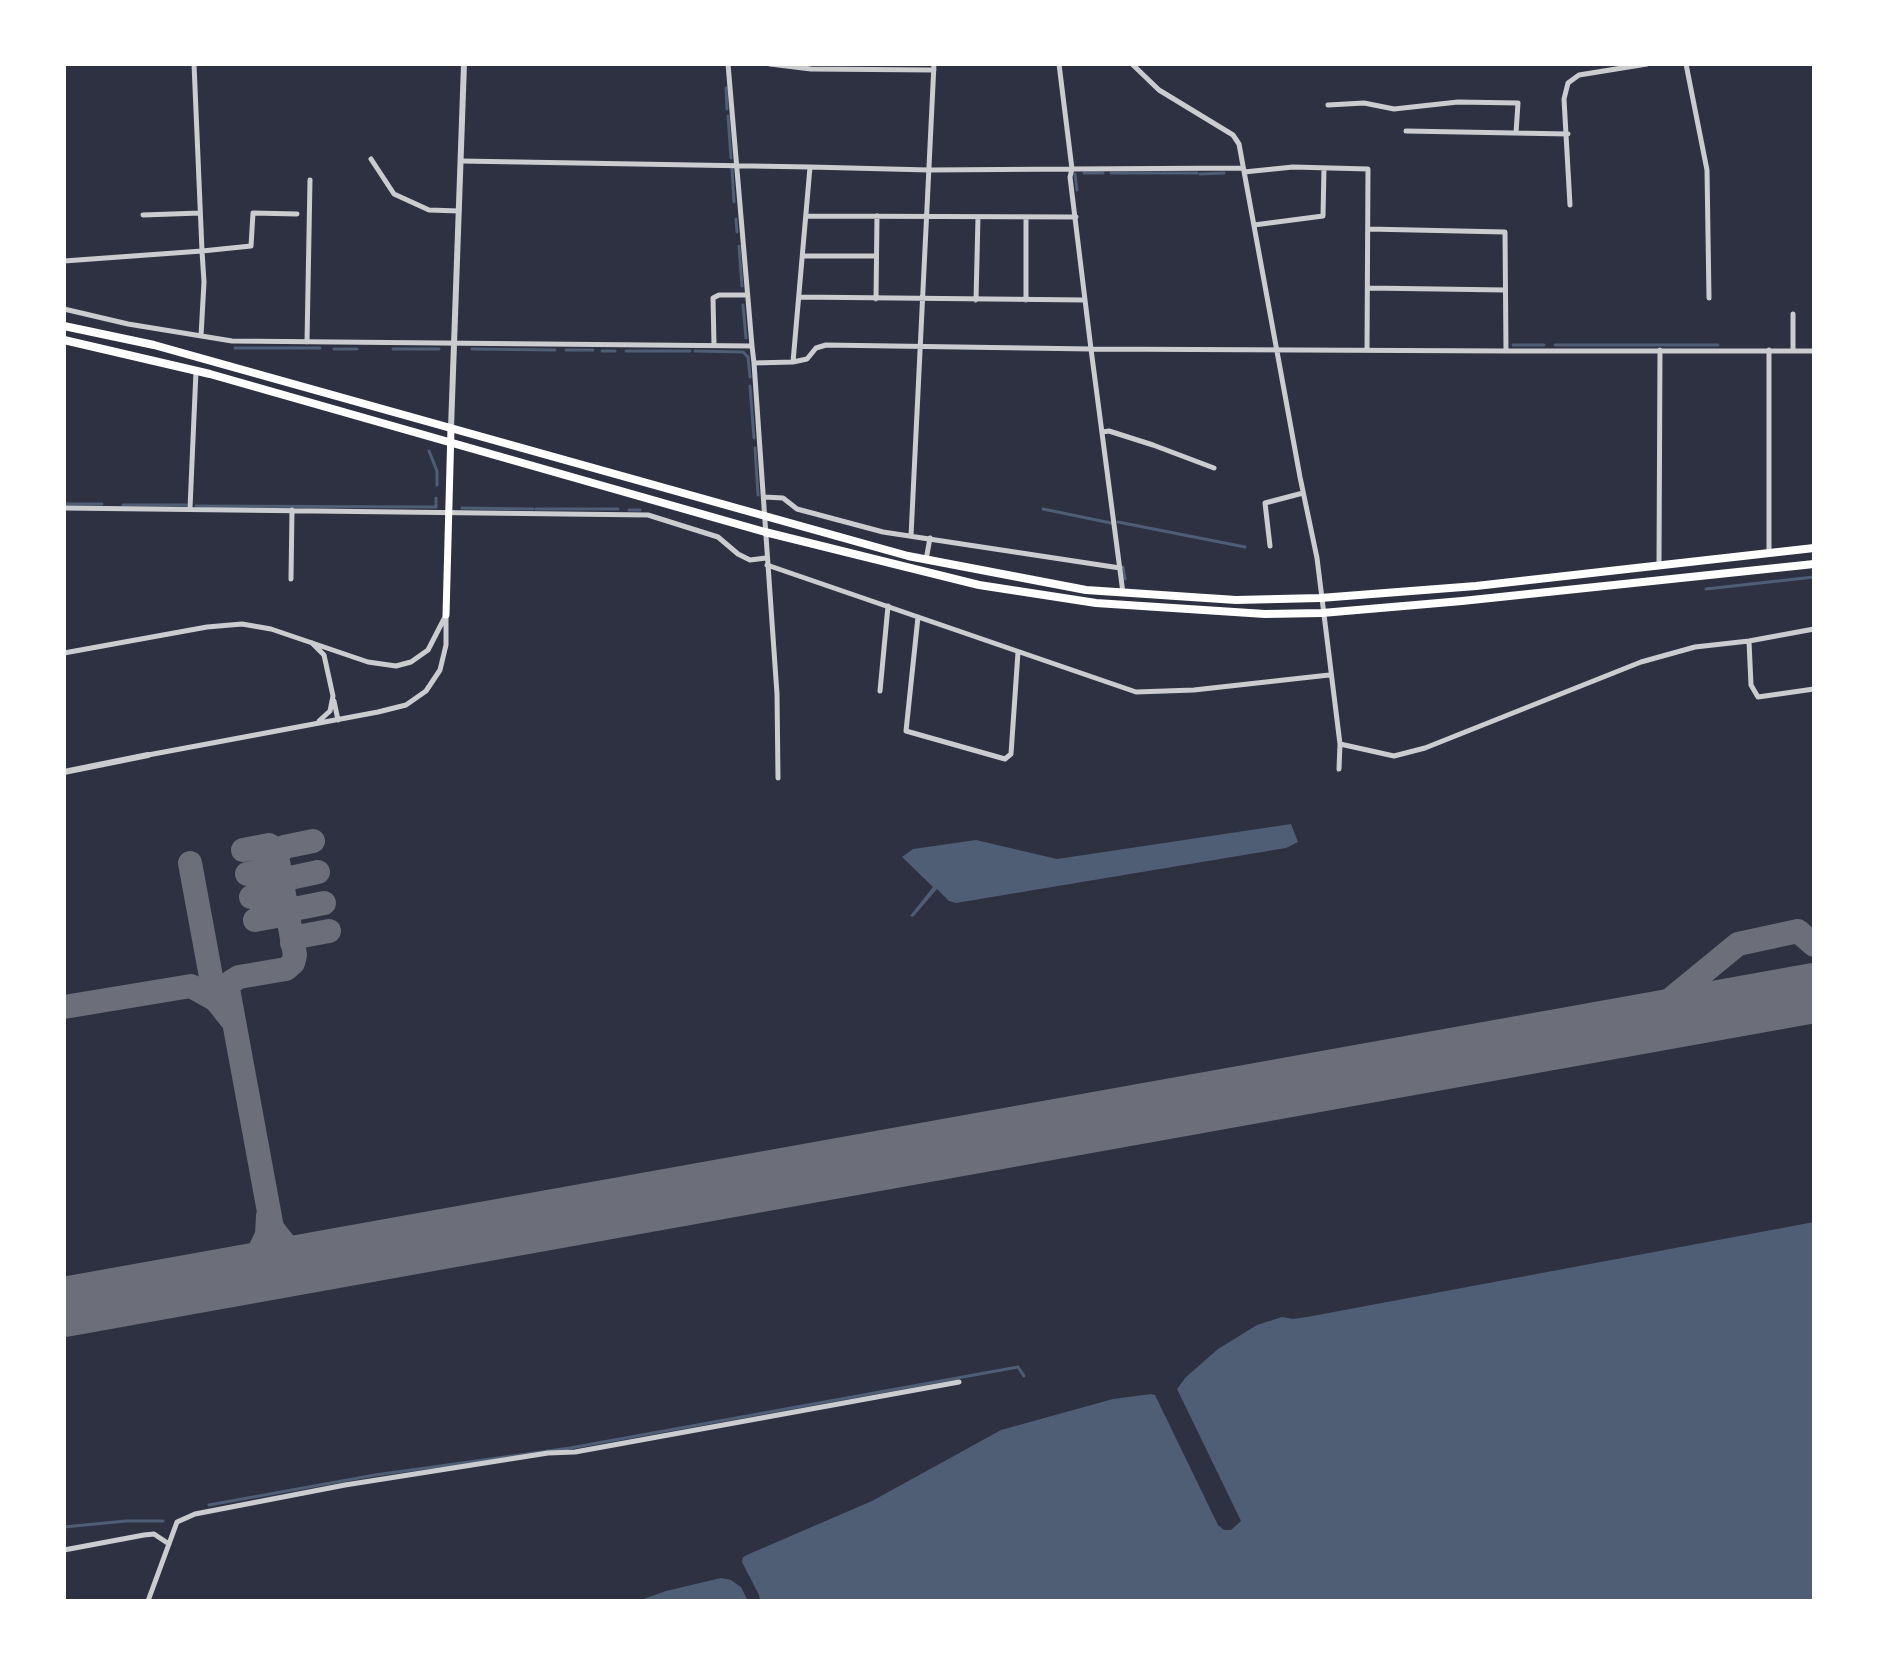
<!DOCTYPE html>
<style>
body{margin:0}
#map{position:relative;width:1878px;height:1665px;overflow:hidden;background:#2d3142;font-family:Rubik,sans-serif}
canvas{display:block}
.frame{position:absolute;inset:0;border:66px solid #fff;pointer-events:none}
</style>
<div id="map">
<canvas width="1878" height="1665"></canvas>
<div class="frame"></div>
</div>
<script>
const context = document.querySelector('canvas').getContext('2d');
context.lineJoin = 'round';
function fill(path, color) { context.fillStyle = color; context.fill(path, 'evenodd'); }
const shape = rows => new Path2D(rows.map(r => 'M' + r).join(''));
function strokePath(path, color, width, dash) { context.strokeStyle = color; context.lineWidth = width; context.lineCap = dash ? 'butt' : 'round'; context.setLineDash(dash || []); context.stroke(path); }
fill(shape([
 [1291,824,1298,842,1286,848,956,903,949,901,937,889,913,917,910,916,933,887,902,857,913,849,976,840,1057,859],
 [1814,1222,1814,1601,760,1601,759,1595,742,1562,743,1557,749,1554,872,1501,1001,1430,1113,1399,1151,1394,1155,1395,1218,1525,1224,1530,1231,1530,1241,1521,1177,1389,1186,1377,1218,1349,1257,1325,1282,1317,1293,1319,1307,1317],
 [721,1578,731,1580,741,1587,748,1601,638,1601,666,1591]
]), '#4f5d75');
strokePath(shape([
 [726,88,727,109],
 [728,116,731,158],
 [732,169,734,202],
 [1084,173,1103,173],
 [1111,173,1160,173],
 [1162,173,1197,173],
 [1075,174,1077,190],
 [1200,174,1224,173],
 [736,219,737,232],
 [739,246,742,286],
 [743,305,746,338],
 [1513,345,1544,345],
 [1555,345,1718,345],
 [235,348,320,348],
 [334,349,357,349],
 [393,349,439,349],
 [472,349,555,350],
 [566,350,593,350],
 [602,351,615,351],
 [626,351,690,351],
 [695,351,743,352,748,357,750,377],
 [750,386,754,438],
 [755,448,758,495],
 [429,451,437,471,437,485],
 [64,504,102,504],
 [123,505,186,505],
 [196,506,436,507,436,498],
 [462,508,533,509],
 [536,509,618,509],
 [1043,509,1111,523],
 [629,510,640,510],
 [1118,522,1245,547],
 [1123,567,1125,579],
 [1706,589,1814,577],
 [209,1505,375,1475,570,1448,1018,1367,1024,1376],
 [64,1527,126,1521,163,1521]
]), '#4f5d75', 3);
strokePath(shape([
 [313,841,284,847,277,856,295,955,293,963,286,969,239,977,231,982,228,989,272,1228,287,1247,303,1255,316,1258,341,1257],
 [243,850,269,845,275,849,277,856],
 [190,863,212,982,221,1004],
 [247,874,274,868,280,872],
 [282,886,290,878,318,872],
 [251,897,278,892,284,895],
 [288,917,294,909,324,903],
 [255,920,282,915,289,920],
 [292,943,297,937,329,931],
 [64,1007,191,986,216,1000,231,1019],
 [1614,1029,1649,1017,1738,944,1798,931,1814,945],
 [221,1279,243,1269,257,1256,267,1235,268,1216]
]), '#6c6f7a', 24);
strokePath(shape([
 [64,1307,1814,993]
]), '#6c6f7a', 60);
strokePath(shape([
 [194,64,202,251,251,246,253,213,297,214],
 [728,64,752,346],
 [770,64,811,69,934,70],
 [1059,64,1072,169,1243,168],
 [1132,64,1159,90,1233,135,1239,144,1300,477,1317,558,1340,744,1339,769],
 [1686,64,1707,170,1709,298],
 [1328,105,1364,103,1394,109,1458,102,1518,103,1516,133],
 [1406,131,1568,134],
 [371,159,394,194,429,210,459,211],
 [461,161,810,167],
 [1244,172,1293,167,1368,169,1367,350],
 [1570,205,1564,99,1568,83,1579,75,1647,64],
 [143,215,200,213],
 [806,216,1076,217],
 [1254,225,1323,216,1324,168],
 [803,256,876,256],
 [64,261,202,251,204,282,201,336],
 [1368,288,1505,290],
 [799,297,1085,300],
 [876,299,877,216],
 [976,300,978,217],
 [1026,300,1026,217],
 [64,309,128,324,232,341,752,346,754,363,793,362,807,359,816,348,826,345,1091,349,1070,177,1072,169,929,170,810,167,793,362],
 [307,342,310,180],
 [714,345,713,298,719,295,747,295],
 [1769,350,1769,552],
 [1506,351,1814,351],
 [1793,351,1793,314],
 [754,363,777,694,778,778],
 [1102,432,1109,431,1153,445,1214,468],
 [764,497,783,498,797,509,883,532,1120,568],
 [64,508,648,515,718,537,738,554,750,560,766,558],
 [190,508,196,371],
 [911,536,934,64],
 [1270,546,1265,503,1303,493],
 [926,560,930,538],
 [1659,564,1660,350],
 [767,565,1136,692,1194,690,1329,675],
 [291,579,292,510],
 [1123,593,1091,349,1506,351,1505,232,1368,229],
 [918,617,906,731,1005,759,1011,754,1018,652],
 [1749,641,1751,685,1758,697,1814,689],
 [312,643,324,655,333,696,330,711,319,721],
 [64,653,207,627,242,624,271,629,368,662,396,666,411,662,428,650,446,615],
 [880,691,888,606],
 [334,701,338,720],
 [1340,744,1394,756,1425,748,1641,662,1695,647,1749,641,1814,629],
 [148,755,378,712,406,705,426,691,440,670,446,645,446,617],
 [64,1550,144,1535,154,1534,169,1544],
 [148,1601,177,1522,195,1514,345,1485,548,1453,575,1452,959,1382]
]), '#caccd0', 5);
strokePath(shape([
 [451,428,464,64],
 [64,772,148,755]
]), '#caccd0', 6);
strokePath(shape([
 [446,615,451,428]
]), '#fff', 7);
strokePath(shape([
 [64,326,154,345,908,556,1086,590,1236,600,1320,598,1476,586,1814,548],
 [64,340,210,374,765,532,979,585,1096,603,1265,614,1322,613,1462,601,1814,564]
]), '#fff', 8);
</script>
